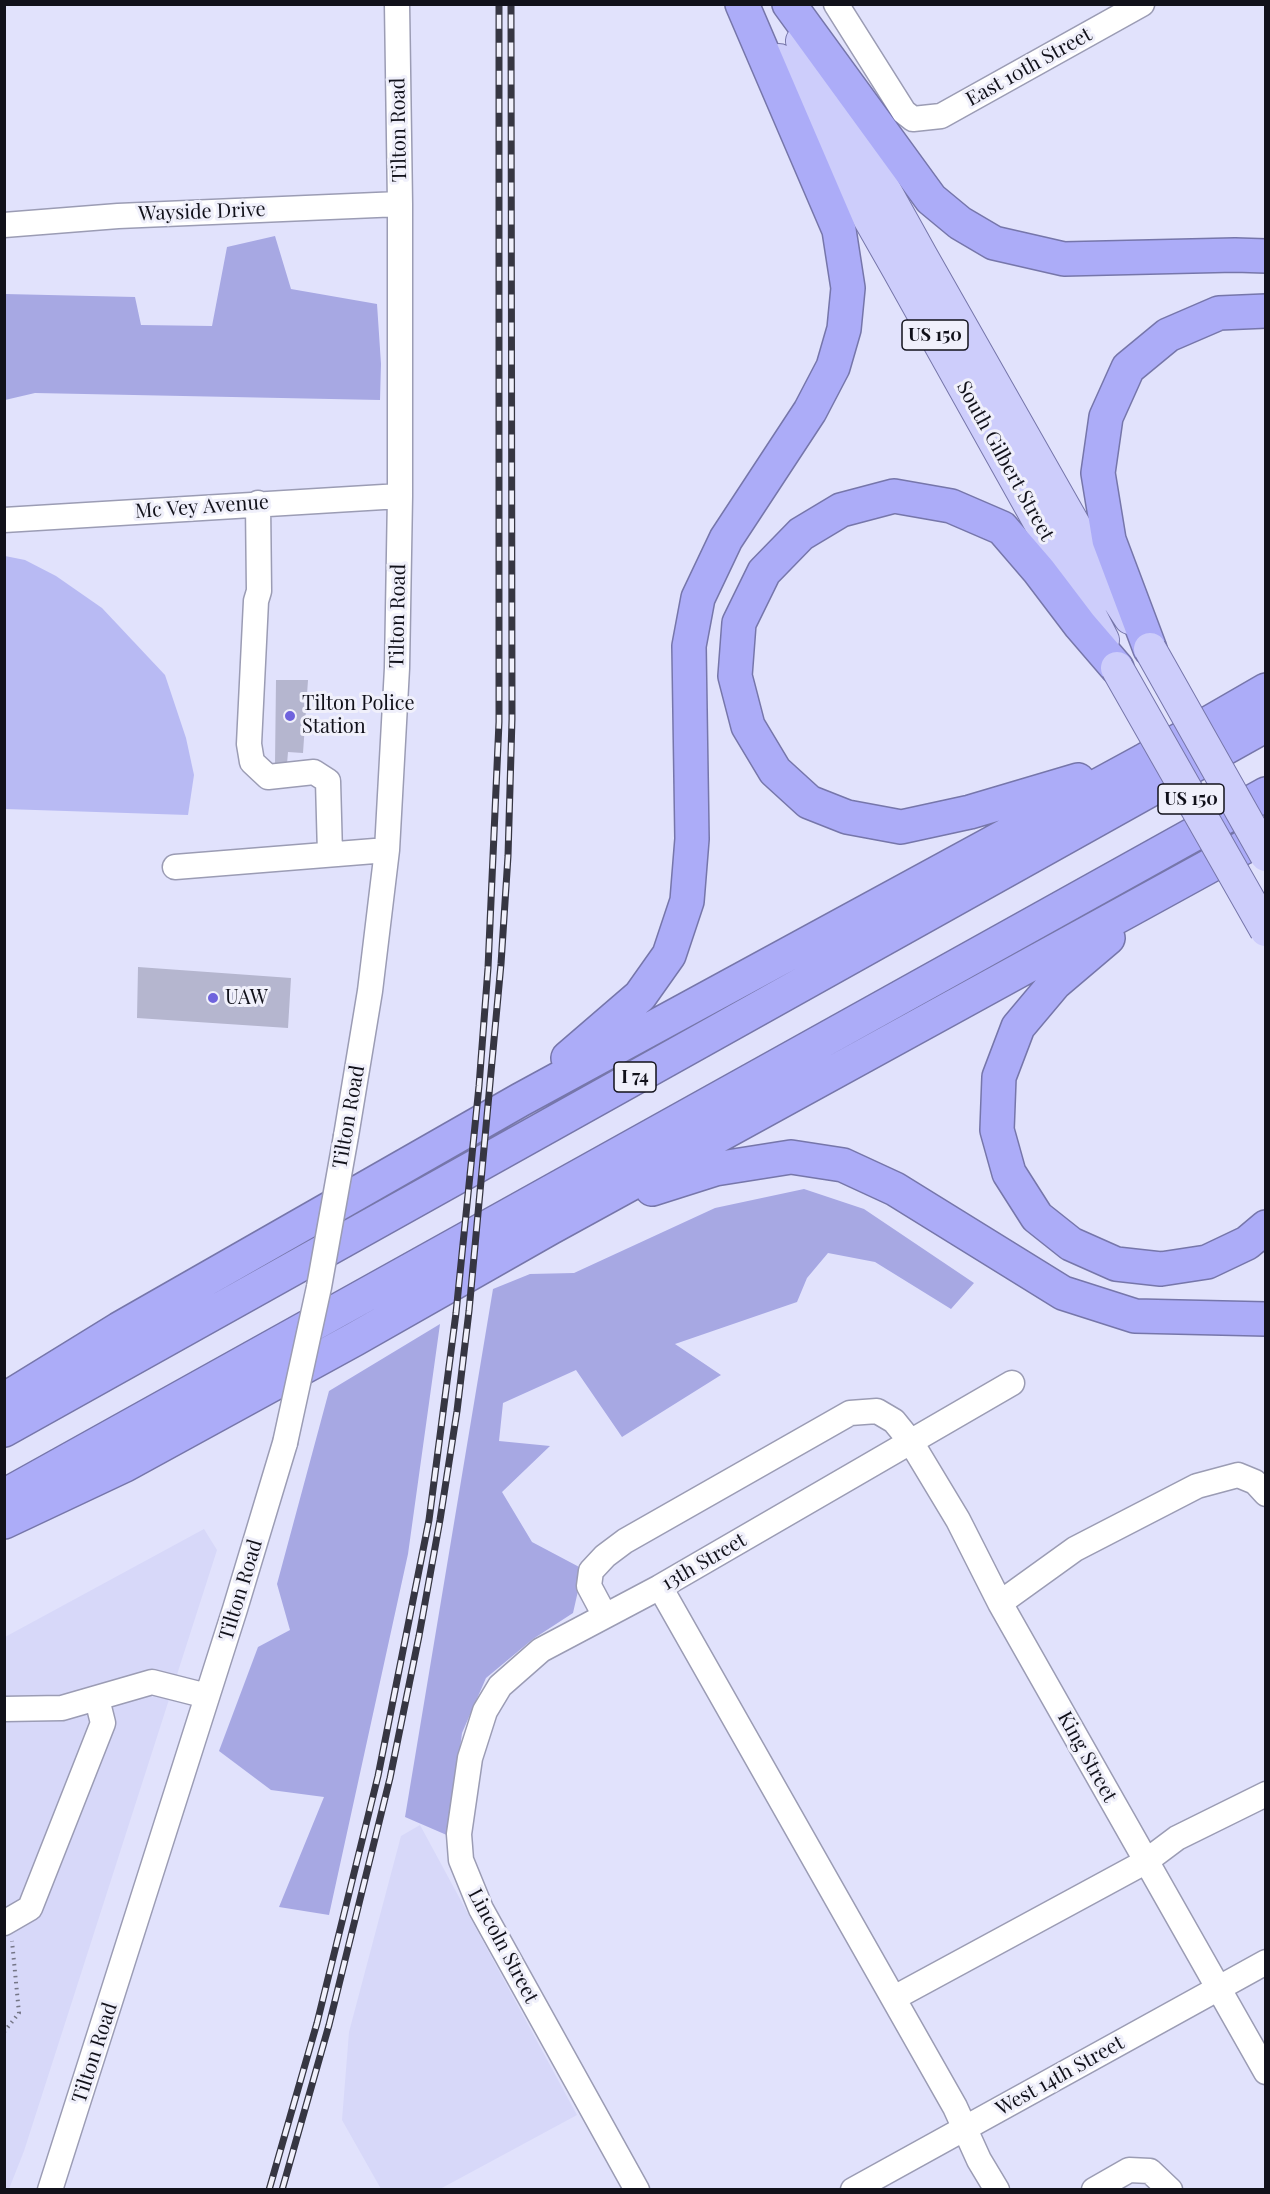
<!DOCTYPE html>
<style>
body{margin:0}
#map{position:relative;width:1270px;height:2194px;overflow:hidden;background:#e1e2fc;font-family:"Playfair Display",serif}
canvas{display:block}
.frame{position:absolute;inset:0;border:6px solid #11111a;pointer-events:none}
</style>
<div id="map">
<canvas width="1270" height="2194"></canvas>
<div class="frame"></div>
</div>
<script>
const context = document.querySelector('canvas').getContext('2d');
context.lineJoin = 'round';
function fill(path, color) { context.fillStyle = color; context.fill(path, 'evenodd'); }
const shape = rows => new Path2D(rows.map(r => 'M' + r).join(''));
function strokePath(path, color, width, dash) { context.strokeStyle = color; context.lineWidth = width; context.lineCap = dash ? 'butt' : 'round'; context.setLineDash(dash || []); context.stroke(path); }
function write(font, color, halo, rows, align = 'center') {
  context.font = font + ' "Playfair Display",serif'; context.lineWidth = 6; context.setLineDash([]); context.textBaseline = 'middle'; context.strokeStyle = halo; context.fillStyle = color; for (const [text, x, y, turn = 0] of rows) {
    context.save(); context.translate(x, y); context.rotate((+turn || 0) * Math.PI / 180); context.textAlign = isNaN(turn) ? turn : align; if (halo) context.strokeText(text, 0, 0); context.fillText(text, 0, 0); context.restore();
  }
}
fill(shape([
 [204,1529,217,1550,24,2151,9,2189,5,2190,5,1637],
 [420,1825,577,2115,440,2189,381,2189,342,2120,349,2032,401,1836]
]), '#d7d8f9');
fill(shape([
 [5,556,25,560,56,576,102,608,165,675,186,738,194,775,188,815,5,809]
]), '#b8baf3');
fill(shape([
 [275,236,291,289,377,304,381,364,380,400,35,393,5,400,5,294,135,297,141,325,212,326,227,247],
 [804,1189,864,1209,974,1283,951,1309,875,1262,828,1253,807,1278,797,1302,675,1344,721,1375,622,1437,576,1370,503,1403,499,1441,550,1446,502,1492,532,1542,583,1569,573,1613,533,1639,486,1678,462,1733,449,1836,405,1817,493,1289,530,1274,574,1273,715,1208],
 [440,1324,408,1554,329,1915,279,1907,324,1797,271,1790,219,1751,258,1647,290,1630,277,1584,329,1391]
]), '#a7a8e3');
fill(shape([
 [276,680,308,680,303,753,288,752,287,764,275,764],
 [138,967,291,978,288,1028,137,1018]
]), '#b5b6cf');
const minor = shape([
 [836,4,904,112,913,119,941,116,1142,4],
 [4,225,118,216,400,204],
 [258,503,259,591,256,601,249,744,252,762,268,777,314,772,328,781,330,854],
 [4,520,400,496],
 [175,867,387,850],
 [346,1136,370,991,387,850,397,668,400,496,400,204,397,4],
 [660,1587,955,2107,979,2160,997,2190],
 [1000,1603,1075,1549,1197,1486,1238,1475,1255,1482,1266,1494],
 [605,1616,589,1586,591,1571,605,1556,625,1541,850,1413,877,1411,894,1421,911,1442,958,1520,1000,1603,1266,2072],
 [4,1709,62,1708,152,1682,207,1696],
 [4,1923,30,1908,103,1723,97,1699],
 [894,1998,1145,1862,1177,1838,1266,1794],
 [50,2190,235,1609,285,1443],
 [637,2190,481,1909,461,1860,459,1834,470,1758,485,1711,500,1686,541,1650,660,1587,1012,1383],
 [853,2190,1266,1962],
 [1094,2190,1129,2170,1150,2171,1170,2190]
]);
const major = shape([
 [802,41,922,257,1106,581,1130,618],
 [779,60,898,269,1079,593,1103,640]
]);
const highway = shape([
 [789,4,931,199,960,223,994,243,1064,259,1235,255,1266,256],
 [1150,649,1109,540,1098,473,1106,417,1128,368,1168,335,1219,313,1266,311],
 [1078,780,970,812,901,827,847,817,809,802,775,771,748,726,735,676,739,623,764,572,801,534,841,510,894,496,951,506,1002,528,1039,571,1080,625,1117,668],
 [1108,938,1055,983,1018,1027,999,1077,997,1130,1009,1173,1037,1217,1071,1244,1116,1264,1161,1269,1207,1262,1247,1243,1266,1227],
 [568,1058,640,996,669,955,687,901,692,839,689,646,698,598,726,539,810,411,833,367,844,329,848,288,839,230,742,4],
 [652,1189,715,1169,791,1157,843,1165,895,1189,1063,1293,1135,1316,1266,1319],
 [4,1400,119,1329,520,1100,1143,761,1266,690],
 [4,1430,1266,725],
 [4,1496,1266,794],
 [4,1522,125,1465,355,1339,550,1228,1266,835]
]);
strokePath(minor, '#9b9cb4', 27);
strokePath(major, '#7676aa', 34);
strokePath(highway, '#7676aa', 36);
strokePath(shape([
 [4,2032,19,2013,12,1941]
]), '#757687', 4, [1.5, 4.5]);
strokePath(minor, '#fff', 24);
strokePath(major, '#cdcdfb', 32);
strokePath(highway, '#acacf8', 33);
const rail = shape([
 [269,2190,317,2023,378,1776,429,1520,456,1313,479,1086,488,968,499,722,499,4],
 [282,2190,329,2025,390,1778,419,1636,440,1520,457,1411,469,1311,501,964,508,856,512,719,511,4]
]);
strokePath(rail, '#363642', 7);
strokePath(rail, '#f0f0fb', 4.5, [14]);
const minorBridge = shape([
 [285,1443,319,1287,346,1136]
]);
const majorBridge = shape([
 [1150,649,1266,855],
 [1117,668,1266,930]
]);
strokePath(minorBridge, '#9b9cb4', 27, []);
strokePath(majorBridge, '#7676aa', 34, []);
strokePath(minorBridge, '#fff', 24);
strokePath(majorBridge, '#cdcdfb', 32);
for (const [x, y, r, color] of [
 [290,716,6,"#6f63dd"],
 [213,998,6,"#6f63dd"]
]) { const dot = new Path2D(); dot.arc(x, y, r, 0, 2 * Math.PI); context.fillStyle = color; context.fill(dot); strokePath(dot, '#f0f0fb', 2); }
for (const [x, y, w] of [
 [935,335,66],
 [1191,799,66],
 [635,1077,42]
]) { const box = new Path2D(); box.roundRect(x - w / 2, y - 15, w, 30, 4.5); context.fillStyle = '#f0f0fb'; context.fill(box); strokePath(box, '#11111a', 1.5); }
write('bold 18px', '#11111a', null, [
 ["US 150",935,335],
 ["US 150",1191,799],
 ["I 74",635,1077]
]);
write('20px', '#11111a', '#f0f0fb', [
 ["East 10th Street",1029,67,-29],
 ["Tilton Road",399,130,-91],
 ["Wayside Drive",202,212,-2],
 ["South Gilbert Street",1005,461,61],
 ["Mc Vey Avenue",202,507,-4],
 ["Tilton Road",398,616,-89],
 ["Tilton Road",349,1117,-80],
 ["13th Street",704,1562,-30],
 ["Tilton Road",241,1590,-73],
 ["King Street",1087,1757,61],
 ["Lincoln Street",503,1946,62],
 ["Tilton Road",95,2053,-72],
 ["West 14th Street",1060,2076,-29]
]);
write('20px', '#11111a', '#f0f0fb', [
 ["Tilton Police",302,704],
 ["Station",302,727],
 ["UAW",225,998]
], 'left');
</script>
